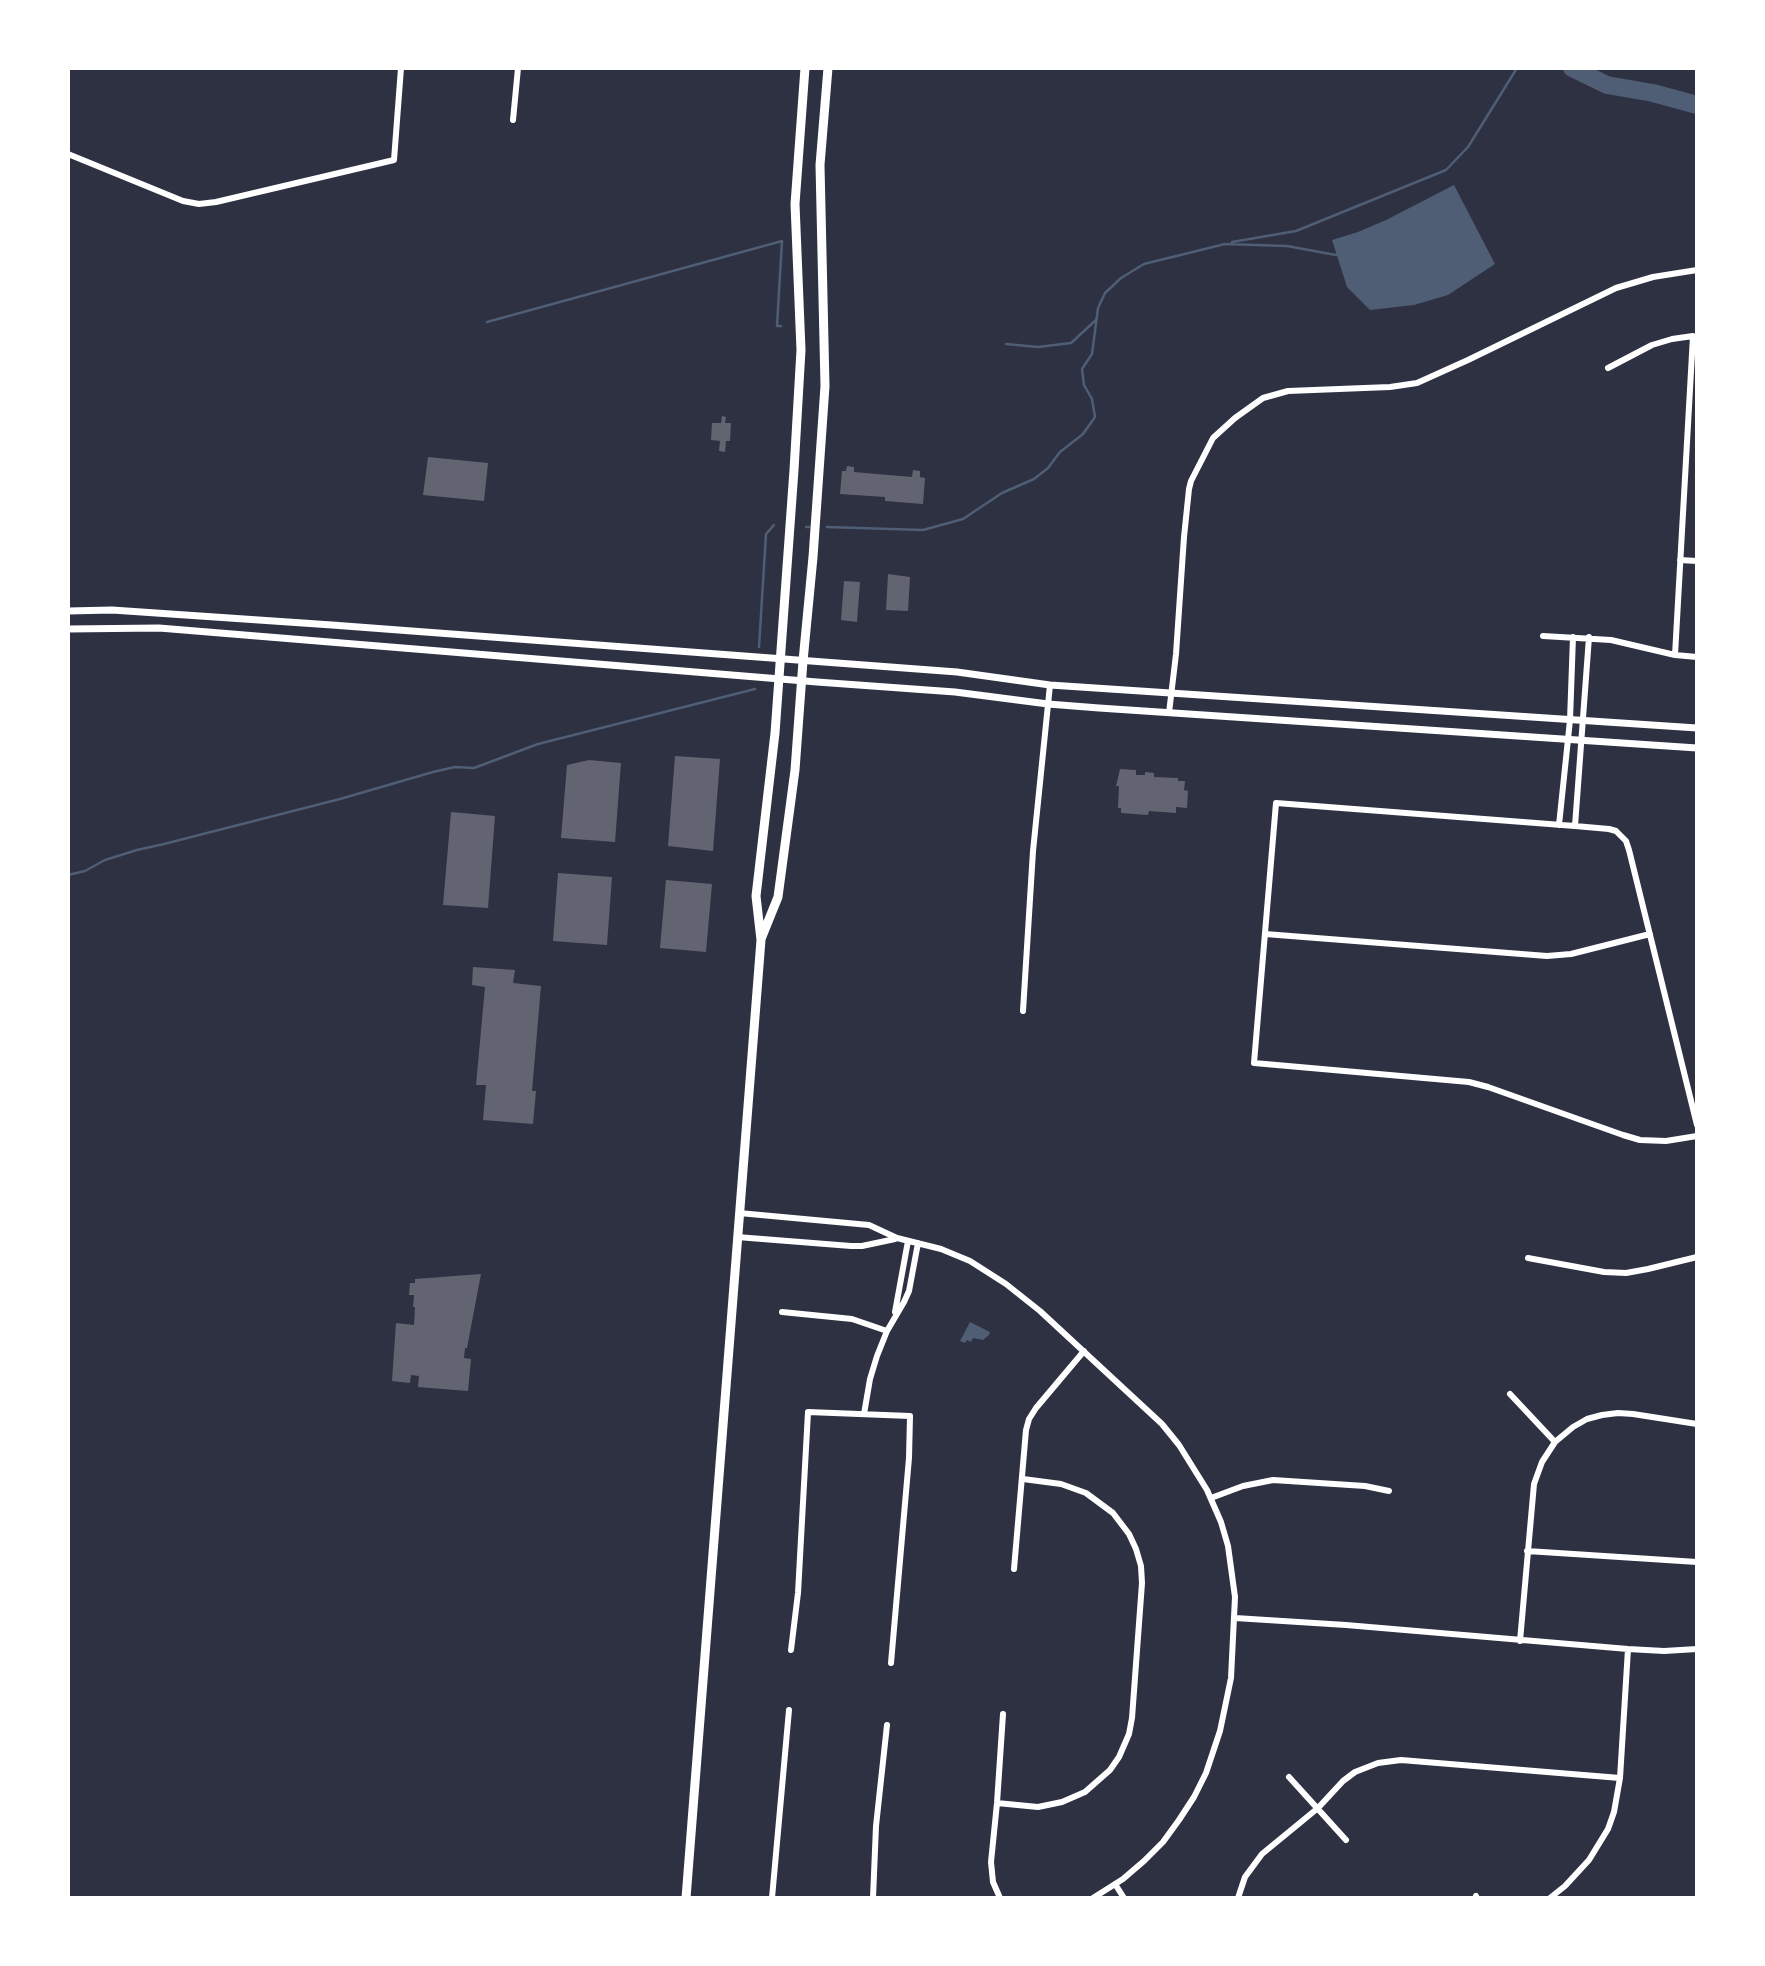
<!DOCTYPE html>
<style>
body{margin:0}
#map{position:relative;width:1765px;height:1966px;overflow:hidden;background:#2d3142;font-family:"Zilla Slab",serif}
canvas{display:block}
.frame{position:absolute;inset:0;border:70px solid #fff;pointer-events:none}
</style>
<div id="map">
<canvas width="1765" height="1966"></canvas>
<div class="frame"></div>
</div>
<script>
const context = document.querySelector('canvas').getContext('2d');
context.lineJoin = 'round';
function fill(path, color) { context.fillStyle = color; context.fill(path, 'evenodd'); }
const shape = rows => new Path2D(rows.map(r => 'M' + r).join(''));
function strokePath(path, color, width, dash) { context.strokeStyle = color; context.lineWidth = width; context.lineCap = dash ? 'butt' : 'round'; context.setLineDash(dash || []); context.stroke(path); }
fill(shape([
 [1454,185,1495,264,1448,295,1414,305,1370,310,1347,287,1332,240,1358,232,1386,220],
 [970,1322,990,1332,989,1335,983,1340,973,1338,971,1342,967,1340,965,1343,960,1341]
]), '#4f5d75');
strokePath(shape([
 [1232,242,1296,231,1446,170,1468,147,1517,68],
 [487,322,782,241,777,326,781,326],
 [1006,344,1038,347,1071,343,1097,319],
 [806,527,809,527],
 [827,527,923,530,963,519,1002,493,1034,479,1048,468,1060,452,1083,434,1095,417,1092,399,1084,385,1082,369,1092,354,1098,308,1105,293,1121,278,1144,264,1225,244,1287,246,1336,255],
 [759,647,766,534,774,525],
 [68,875,85,871,105,860,137,850,164,844,340,799,433,772,455,767,474,768,538,744,755,689]
]), '#4f5d75', 2.5);
strokePath(shape([
 [1572,68,1607,85,1653,93,1697,105]
]), '#4f5d75', 18);
fill(shape([
 [722,416,726,417,725,423,731,423,730,441,726,441,725,452,719,451,720,441,711,440,712,423,721,423],
 [428,457,488,463,484,501,423,495],
 [847,466,854,467,854,472,912,477,913,470,920,471,920,477,925,478,923,504,885,501,885,497,840,494,842,471,846,471],
 [888,574,910,577,908,611,886,610],
 [844,581,860,582,857,622,841,620],
 [675,756,720,759,713,851,668,846],
 [589,760,621,763,615,842,561,838,567,765],
 [1120,769,1136,770,1136,775,1145,775,1145,772,1154,773,1154,777,1178,778,1178,781,1185,781,1184,790,1188,791,1187,808,1176,807,1176,813,1149,811,1148,815,1121,813,1121,808,1118,808,1119,786,1116,786],
 [451,812,495,816,488,908,443,905],
 [558,873,612,877,607,945,553,941],
 [666,880,712,884,706,952,660,948],
 [473,967,515,970,513,983,541,986,532,1091,536,1091,533,1124,483,1120,486,1085,476,1085,485,987,472,985],
 [481,1274,467,1348,465,1348,464,1358,471,1359,468,1391,418,1387,419,1376,411,1375,410,1383,392,1381,396,1323,414,1325,415,1307,413,1307,414,1295,409,1295,410,1283,415,1283,415,1279]
]), '#626471');
strokePath(shape([
 [513,120,518,68],
 [68,154,183,201,199,204,216,202,394,160,401,68],
 [1608,368,1652,345,1672,339,1693,336,1675,655],
 [1680,560,1697,561],
 [1543,636,1611,640,1675,655,1697,657],
 [1169,713,1176,654,1184,537,1189,489,1191,481,1213,438,1235,418,1263,398,1288,391,1390,387,1417,383,1468,360,1616,288,1653,277,1697,270],
 [1559,825,1570,720,1573,637],
 [1575,826,1589,637],
 [1265,934,1547,956,1571,954,1650,934],
 [1023,1011,1033,851,1050,685],
 [1697,1125,1629,850,1626,841,1616,831,1609,829,1575,826,1276,803,1254,1063,1469,1082,1488,1087,1623,1135,1640,1140,1666,1141,1697,1136],
 [739,1213,869,1225,897,1238,941,1249,970,1261,1006,1284,1040,1311,1162,1424,1179,1445,1207,1490,1221,1522,1228,1546,1235,1597,1231,1678,1220,1731,1206,1773,1194,1797,1179,1820,1163,1842,1144,1861,1123,1879,1093,1898],
 [737,1237,851,1246,862,1246,895,1239],
 [1528,1258,1604,1272,1626,1273,1648,1269,1697,1257],
 [782,1312,852,1319,887,1331],
 [895,1312,908,1241],
 [1510,1394,1555,1442],
 [864,1414,870,1379,877,1356,887,1331,904,1302,909,1291,918,1243],
 [1211,1498,1243,1486,1273,1480,1365,1486,1389,1491],
 [1527,1551,1697,1562],
 [1014,1569,1026,1430,1029,1419,1036,1408,1084,1351],
 [1235,1618,1346,1625,1628,1649,1664,1651,1697,1649],
 [1520,1641,1534,1484,1542,1462,1555,1442,1573,1427,1587,1419,1602,1415,1618,1413,1633,1414,1697,1424],
 [791,1650,798,1593,808,1412,910,1416,909,1458,891,1663],
 [1289,1777,1346,1840],
 [997,1803,1038,1807,1062,1802,1085,1792,1110,1770,1119,1757,1129,1734,1132,1718,1142,1583,1141,1566,1136,1549,1129,1534,1113,1513,1086,1493,1061,1484,1023,1479],
 [1115,1884,1124,1898],
 [1476,1896,1477,1898],
 [772,1898,789,1710],
 [873,1898,876,1826,887,1725],
 [1000,1898,993,1882,991,1862,997,1803,1003,1714],
 [1238,1898,1245,1877,1262,1854,1318,1808,1343,1781,1355,1772,1378,1763,1401,1760,1620,1778],
 [1550,1898,1565,1886,1589,1860,1608,1829,1614,1812,1620,1778,1628,1649]
]), '#fff', 6);
strokePath(shape([
 [68,611,112,610,332,625,957,672,1050,685,1697,728],
 [68,629,159,628,817,682,955,692,1048,704,1099,708,1697,748]
]), '#fff', 7);
strokePath(shape([
 [761,939,778,897,795,770,803,661,813,557,825,386,820,165,828,68],
 [686,1898,761,940,756,896,775,733,794,470,801,350,795,204,805,68]
]), '#fff', 9);
</script>
